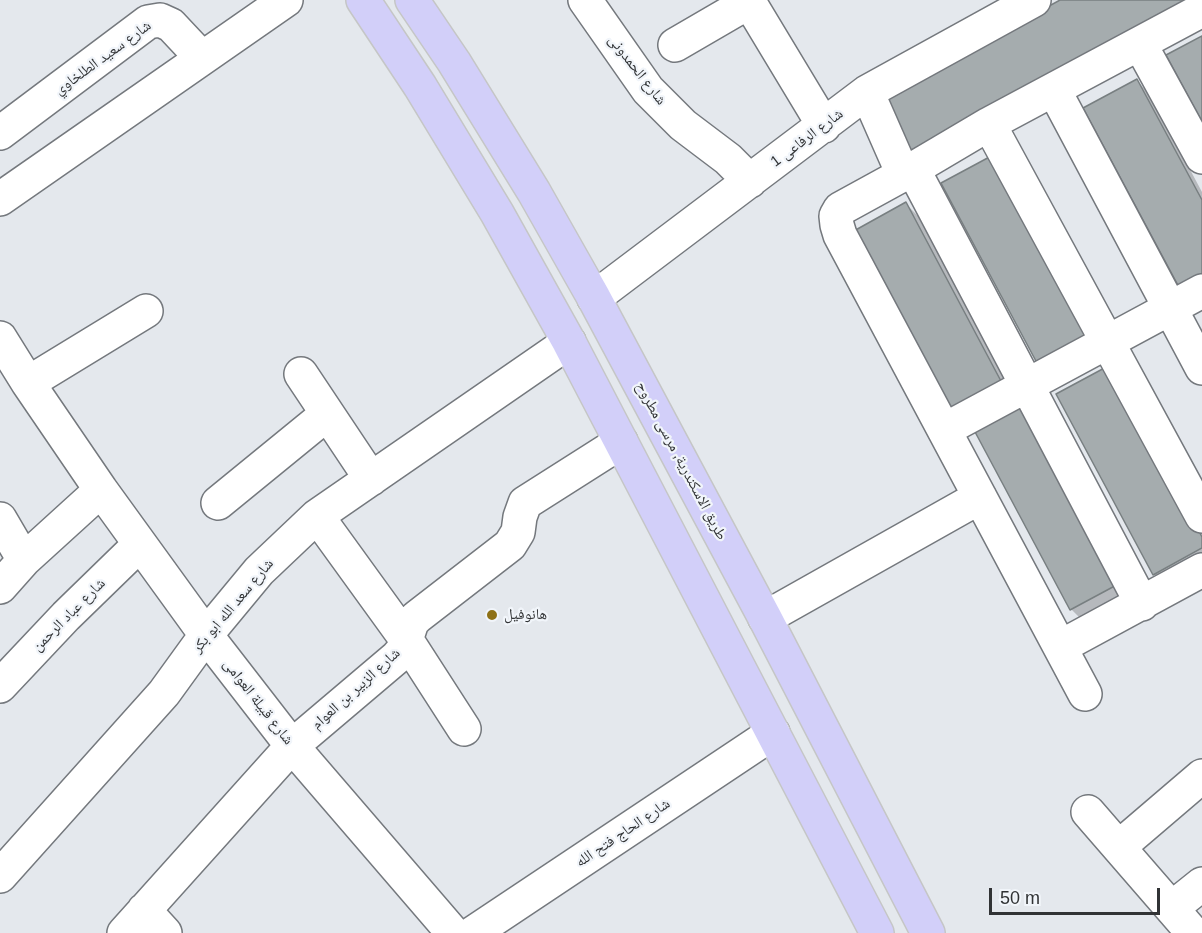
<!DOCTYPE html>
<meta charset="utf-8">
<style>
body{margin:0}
#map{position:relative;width:1202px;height:933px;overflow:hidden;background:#e4e8ed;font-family:Helvetica,sans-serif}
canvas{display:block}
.scale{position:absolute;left:989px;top:888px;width:171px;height:27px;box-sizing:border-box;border:3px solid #313335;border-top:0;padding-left:8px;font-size:18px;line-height:21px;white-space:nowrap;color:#313335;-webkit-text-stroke:4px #f1f5fa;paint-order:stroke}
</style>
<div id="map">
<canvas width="1202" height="933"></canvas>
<div class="scale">50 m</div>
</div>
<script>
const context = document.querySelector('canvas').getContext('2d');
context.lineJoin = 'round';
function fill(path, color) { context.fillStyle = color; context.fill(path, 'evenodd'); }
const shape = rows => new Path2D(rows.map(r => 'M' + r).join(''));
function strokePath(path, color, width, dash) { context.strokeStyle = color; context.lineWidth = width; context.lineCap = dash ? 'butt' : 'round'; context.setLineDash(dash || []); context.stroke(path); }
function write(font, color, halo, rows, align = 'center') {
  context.font = font + ' Helvetica,"Noto Naskh Arabic",sans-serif'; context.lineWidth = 4.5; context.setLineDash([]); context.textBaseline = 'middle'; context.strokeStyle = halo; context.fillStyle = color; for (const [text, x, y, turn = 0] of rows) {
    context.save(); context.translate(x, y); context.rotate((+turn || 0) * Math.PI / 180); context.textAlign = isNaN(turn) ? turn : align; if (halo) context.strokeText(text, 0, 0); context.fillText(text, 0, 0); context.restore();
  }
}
fill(shape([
 [1137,81,1149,93,1202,192,1202,294],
 [906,204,918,216,1013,395,961,423],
 [1027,403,1134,593,1083,621,1071,609],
 [1202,529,1202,566,1166,585,1154,574]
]), '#0003');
const building = shape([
 [1060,0,1186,0,910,151,882,98,1060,0],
 [1202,36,1202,122,1166,55,1202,36],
 [1137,79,1202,200,1202,276,1180,289,1083,108,1137,79],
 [995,154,1091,334,1037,363,941,183,995,154],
 [906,202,1002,383,948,412,852,232,906,202],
 [1110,365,1202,537,1202,548,1153,575,1056,394,1110,365],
 [1027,401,1124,581,1070,610,974,430,1027,401]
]);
fill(building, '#a5acae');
strokePath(building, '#787f81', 1.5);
const minor = shape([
 [585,0,648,90,683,125,728,159,750,181],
 [748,0,824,126],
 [1140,44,1202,157],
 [675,45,749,2],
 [1054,90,1202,368],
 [867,92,903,174],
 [989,124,1202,516],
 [0,133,148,22,160,20,171,25,202,58],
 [913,169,1142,604],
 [0,199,286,0],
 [594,298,867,92,1034,0],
 [0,338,28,383,101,490,206,635,292,746,453,933],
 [301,374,371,479],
 [28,383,146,311],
 [944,430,1202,291],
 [218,503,327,414],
 [317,516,406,639,464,729],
 [0,519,24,560],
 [0,587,24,560,101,490],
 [765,618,980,497],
 [1060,647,1202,570],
 [0,686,66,616,139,545],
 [1085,694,840,235,837,225,836,216,840,209,913,169,989,124,1202,10],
 [1088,812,1193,933],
 [1119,847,1202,776],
 [0,876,164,693,206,635,259,571,317,516,569,342],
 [1172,908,1202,884],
 [144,910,165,933],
 [124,933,292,746,397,657,403,650,412,622,417,617,510,545,518,532,520,517,525,503,621,442],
 [473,933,773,733]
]);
const major = shape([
 [363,0,420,86,497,213,569,342,877,933],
 [412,0,454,62,534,192,594,298,765,618,928,933]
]);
strokePath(minor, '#74787d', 36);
strokePath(major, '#c5c6c6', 36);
strokePath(minor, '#fff', 33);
strokePath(major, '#d2cff9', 33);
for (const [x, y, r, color] of [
 [492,615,6,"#8e7116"]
]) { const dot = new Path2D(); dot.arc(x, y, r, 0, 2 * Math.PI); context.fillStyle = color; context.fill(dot); strokePath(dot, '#f1f5fa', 2); }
write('15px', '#313335', '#f1f5fa', [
 ["شارع سعيد الطلخاوي",103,58,-36],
 ["شارع الحمدونى",637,70,52],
 ["شارع الرفاعى 1",807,138,-37],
 ["طريق الاسكندرية, مرسى مطروح",681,461,62],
 ["شارع سعد الله ابو بكر",233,606,-50],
 ["شارع عباد الرحمن",69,615,-45],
 ["شارع الزبير بن العوام",356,689,-42],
 ["شارع قبيلة العوامى",258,702,52],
 ["شارع الحاج فتح الله",623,833,-34]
]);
write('15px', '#313335', '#f1f5fa', [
 ["هانوفيل",504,615]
], 'left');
</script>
